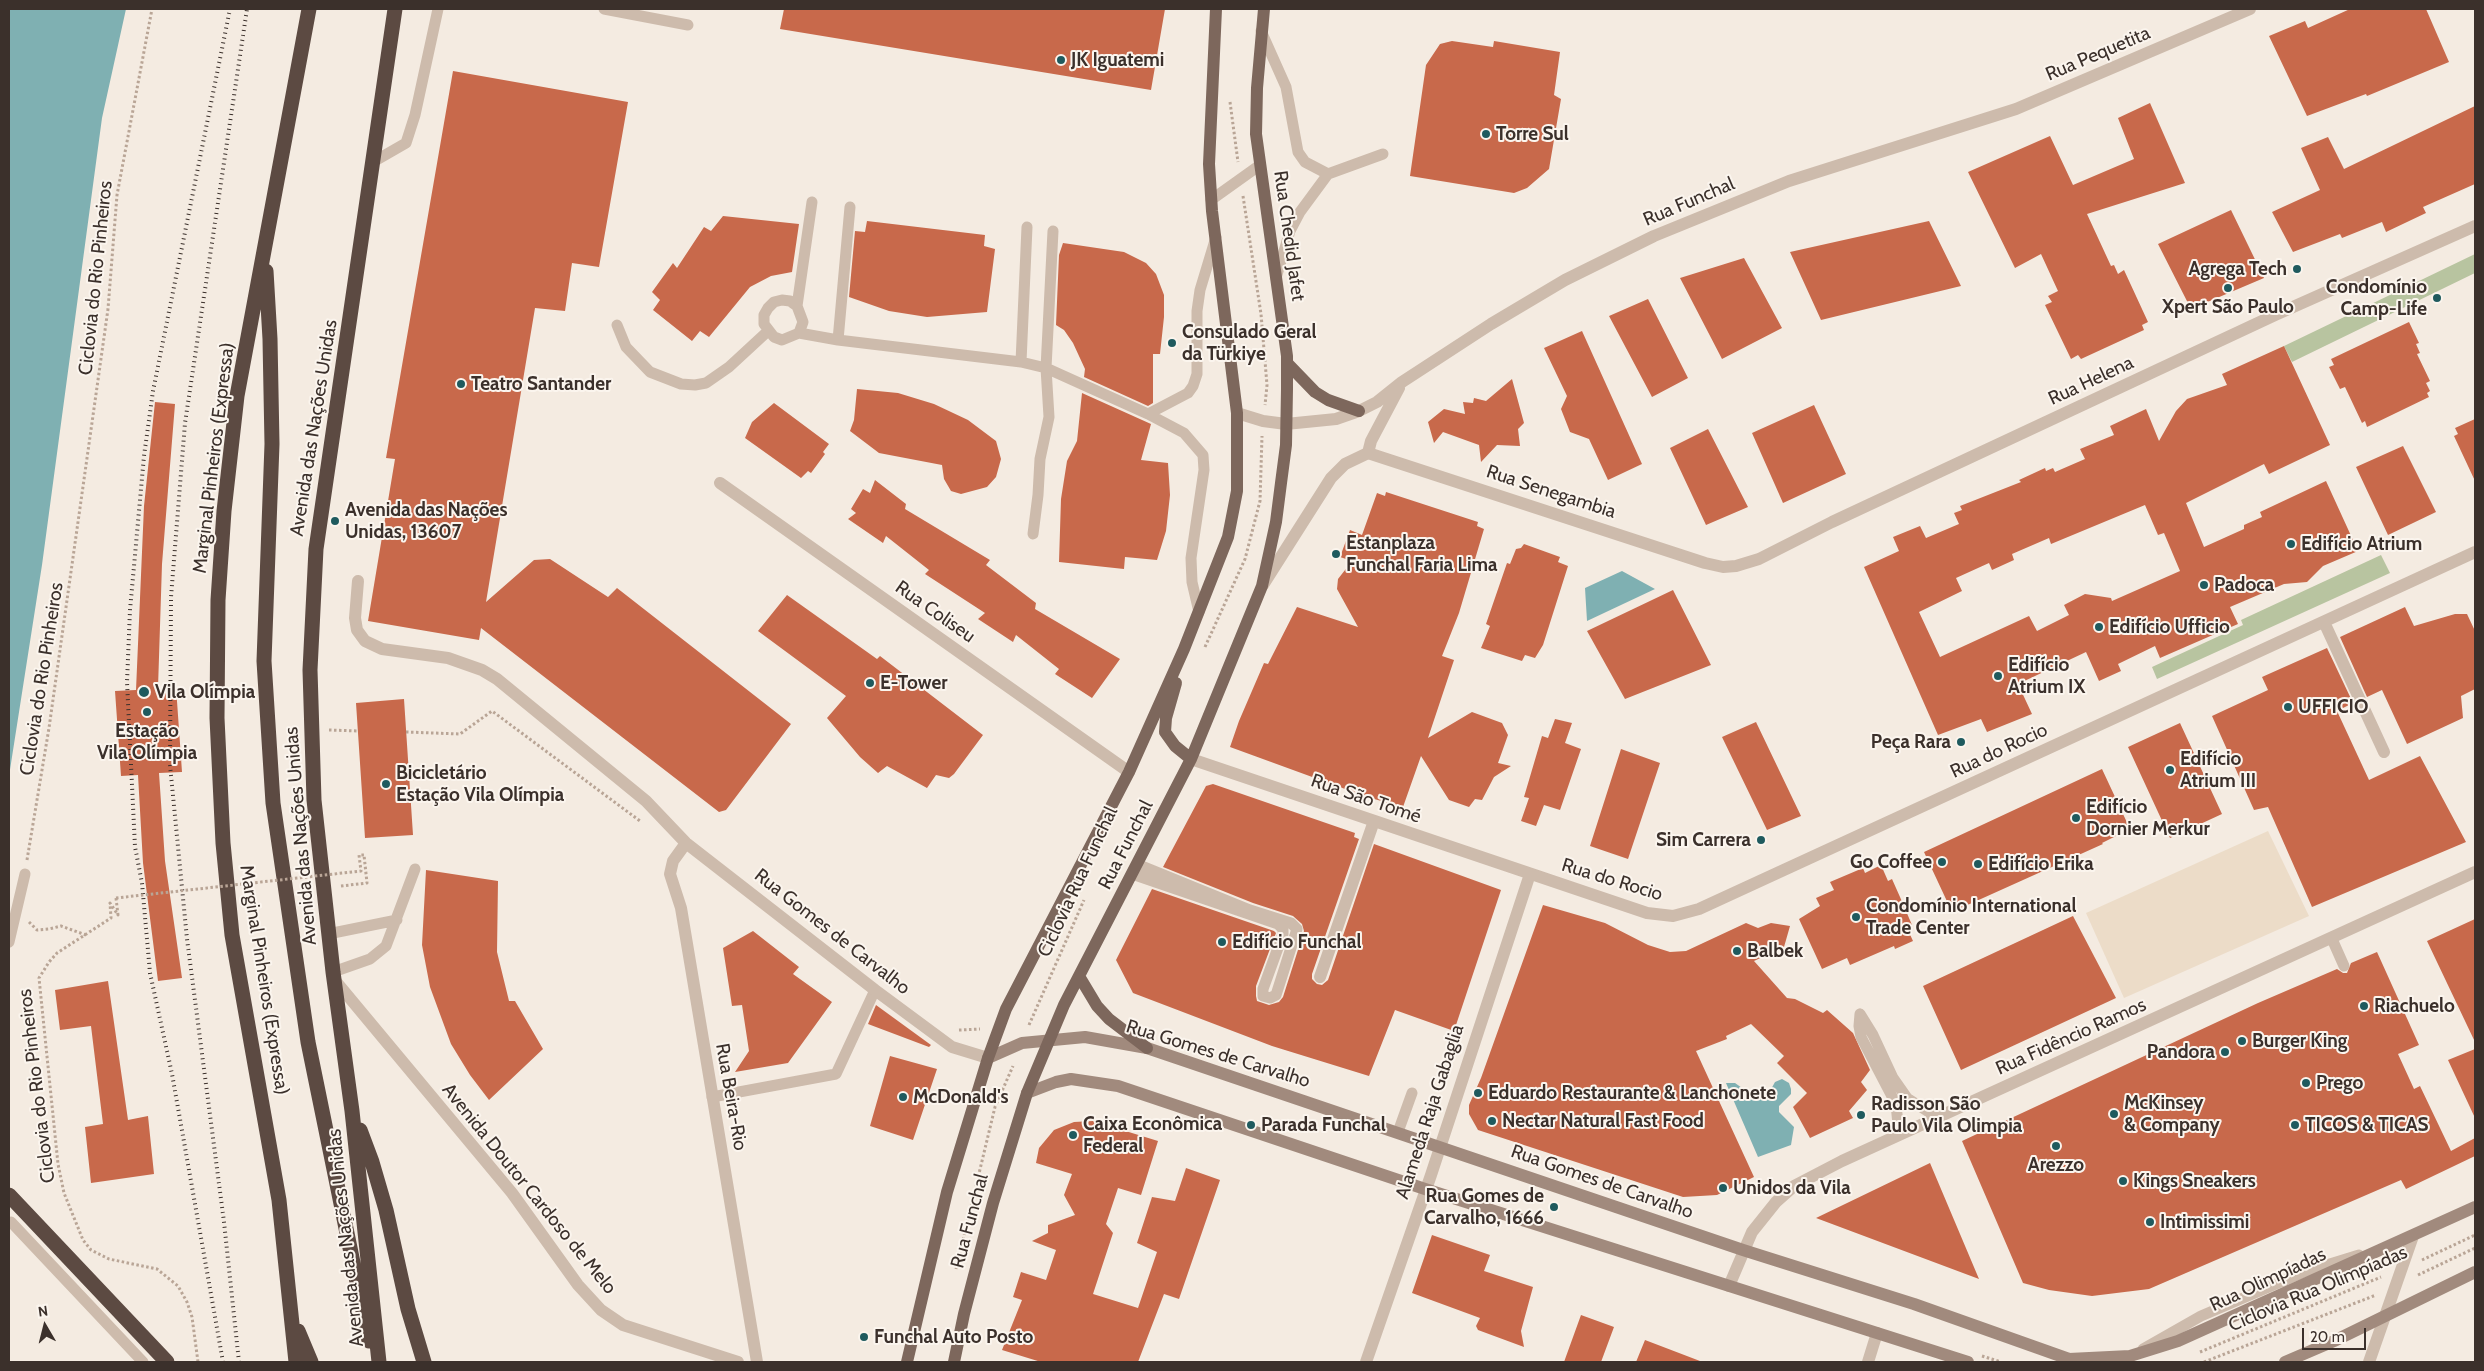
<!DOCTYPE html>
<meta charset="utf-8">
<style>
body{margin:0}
#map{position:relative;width:2484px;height:1371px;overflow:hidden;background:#f4ebe1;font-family:Cabin,sans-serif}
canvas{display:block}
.frame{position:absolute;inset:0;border:10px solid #3b302b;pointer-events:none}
.north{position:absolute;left:20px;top:1301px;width:50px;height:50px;-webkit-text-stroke:4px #fbf5ee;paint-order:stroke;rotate:352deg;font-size:14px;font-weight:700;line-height:20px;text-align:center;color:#3b302b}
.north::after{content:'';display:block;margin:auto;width:18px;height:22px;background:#3b302b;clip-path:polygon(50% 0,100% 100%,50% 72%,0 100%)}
.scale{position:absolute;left:2302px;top:1328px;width:64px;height:22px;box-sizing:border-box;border:2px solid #3b302b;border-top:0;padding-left:6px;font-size:15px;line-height:18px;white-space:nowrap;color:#3b302b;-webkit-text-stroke:4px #fbf5ee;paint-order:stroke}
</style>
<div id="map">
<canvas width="2484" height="1371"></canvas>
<div class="frame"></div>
<div class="north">N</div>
<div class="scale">20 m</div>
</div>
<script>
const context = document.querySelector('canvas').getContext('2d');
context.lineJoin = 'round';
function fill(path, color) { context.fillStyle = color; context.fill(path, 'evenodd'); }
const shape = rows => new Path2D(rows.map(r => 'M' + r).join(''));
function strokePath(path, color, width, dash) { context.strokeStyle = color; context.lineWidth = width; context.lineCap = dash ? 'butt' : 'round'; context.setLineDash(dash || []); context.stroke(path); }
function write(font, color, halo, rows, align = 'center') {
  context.font = font + ' Cabin,sans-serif'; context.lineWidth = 4; context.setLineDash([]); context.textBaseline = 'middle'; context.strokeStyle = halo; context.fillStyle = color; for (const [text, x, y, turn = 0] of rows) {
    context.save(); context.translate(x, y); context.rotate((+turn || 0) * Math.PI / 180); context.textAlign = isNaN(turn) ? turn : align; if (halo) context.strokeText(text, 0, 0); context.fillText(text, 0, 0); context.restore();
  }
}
fill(shape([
 [2475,254,2475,273,2292,362,2284,346],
 [2381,555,2390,573,2157,679,2152,667,2243,625,2241,620]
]), '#b8c4a0');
fill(shape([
 [2268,831,2309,916,2124,998,2086,913]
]), '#ecdcc8');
fill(shape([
 [9,9,126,9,102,118,42,565,9,776],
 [1622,571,1655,589,1587,621,1585,588],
 [1782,1079,1789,1083,1791,1089,1791,1094,1779,1106,1779,1112,1794,1127,1791,1145,1758,1157,1726,1083,1735,1083,1752,1095,1764,1096,1769,1093,1775,1082]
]), '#7fb0b2');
fill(shape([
 [784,9,1165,9,1151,90,780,29],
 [2350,9,2426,9,2449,62,2367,96,2366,94,2307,116,2269,36,2305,21,2308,28],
 [1452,41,1493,47,1494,41,1560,52,1554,95,1561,99,1549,169,1527,188,1514,193,1410,176,1426,65,1440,44],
 [453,71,628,102,599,267,572,263,565,311,535,308,486,602,534,560,550,559,608,597,617,588,791,724,726,810,719,812,481,628,479,640,368,621,395,459,386,458],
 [2150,103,2185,183,2087,214,2111,266,2114,265,2118,274,2124,270,2148,322,2142,325,2144,330,2081,359,2078,355,2071,359,2045,305,2052,302,2048,296,2058,291,2041,254,2015,268,1968,172,2050,136,2073,185,2134,159,2118,118],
 [2475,106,2475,184,2423,207,2426,213,2386,232,2382,222,2342,238,2340,234,2293,252,2272,212,2320,190,2301,148,2328,137,2344,169],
 [2231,210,2264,278,2191,309,2158,244],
 [723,216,799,224,792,272,771,276,750,287,709,337,700,331,692,341,653,310,660,300,652,292,673,263,677,268,704,227,711,231],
 [867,221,985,235,984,246,995,249,987,312,927,317,889,311,849,297,855,231,865,232],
 [1929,221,1961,286,1821,320,1790,252],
 [1063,243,1124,252,1146,263,1156,274,1164,295,1164,317,1160,354,1153,354,1153,403,1148,406,1084,377,1085,369,1073,343,1064,330,1056,325,1059,255],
 [1744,258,1782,328,1722,359,1680,278],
 [1648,299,1688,378,1652,397,1609,316],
 [2409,322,2419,343,2416,344,2420,353,2417,354,2430,381,2426,383,2430,391,2427,393,2429,397,2367,427,2365,421,2362,423,2345,387,2340,389,2329,367,2334,365,2331,359],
 [1582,331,1642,464,1608,480,1589,439,1570,432,1561,409,1567,396,1544,348],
 [2284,346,2330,445,2269,474,2264,464,2186,503,2204,547,2244,529,2244,525,2262,517,2260,512,2326,481,2358,551,2323,566,2307,582,2284,584,2230,607,2238,624,2160,658,2155,646,2118,664,2121,671,2099,681,2086,652,2018,684,2032,714,1987,732,1981,719,1938,735,1864,567,1899,551,1893,537,1920,526,1926,538,1959,524,1954,513,1962,510,1960,506,2021,482,2019,480,2045,468,2046,471,2053,468,2055,472,2085,459,2080,449,2114,435,2110,426,2146,409,2159,441,2176,411,2187,399,2227,385,2222,374],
 [2145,505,2158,535,2164,533,2180,571,2112,601,2111,598,2085,594,2064,605,2069,615,2037,631,2029,616,1940,657,1919,612,1962,591,1956,578,1989,563,1992,570,2014,560,2012,554,2049,538,2051,544],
 [1512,379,1524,423,1518,429,1520,446,1497,445,1481,462,1479,445,1443,432,1434,443,1428,422,1444,409,1465,414,1463,402,1473,403,1474,398,1486,401],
 [857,389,898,393,934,404,968,420,996,441,1001,459,996,477,987,487,961,494,951,491,944,479,942,465,879,453,850,431,854,420],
 [1082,393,1151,424,1141,460,1168,463,1170,495,1166,531,1157,560,1125,557,1124,569,1059,562,1061,499,1067,461,1077,441],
 [155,402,175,404,162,564,158,688,176,687,182,772,159,773,165,861,182,978,158,981,143,863,138,775,121,776,115,691,136,690,144,506],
 [774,403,829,444,823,452,825,454,811,473,808,471,801,478,745,438,752,422],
 [1814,405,1846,474,1783,503,1752,433],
 [2475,419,2475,481,2454,436,2458,434,2455,428],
 [1708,429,1748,507,1706,525,1670,448],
 [2403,446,2436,512,2388,535,2356,467],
 [875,480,906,504,905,509,990,560,986,565,1036,603,1035,609,1120,659,1092,698,1055,674,1059,669,1016,635,1013,642,978,619,985,613,925,574,929,570,886,536,883,543,848,519,856,513,851,509,863,489,870,493],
 [1386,492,1478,522,1477,526,1484,529,1459,613,1442,656,1454,660,1428,738,1472,712,1502,723,1508,735,1498,763,1511,766,1494,777,1482,800,1475,799,1469,807,1449,800,1421,756,1403,807,1367,797,1230,747,1239,721,1264,663,1268,664,1297,607,1358,627,1337,589,1338,579,1352,561,1340,557,1350,530,1362,535,1377,493,1385,496],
 [1524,544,1560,557,1558,562,1568,566,1543,645,1535,658,1525,655,1522,661,1481,648,1490,626,1486,624,1507,563,1510,564,1516,549,1521,548],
 [1673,590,1711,665,1625,699,1587,631],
 [787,595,877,659,880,656,983,735,954,774,949,778,936,775,927,788,887,766,878,773,860,757,827,718,846,696,758,631],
 [2405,607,2414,626,2455,614,2467,614,2475,631,2475,689,2461,696,2463,718,2407,744,2382,690,2367,697,2340,637],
 [2327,648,2353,703,2337,711,2369,780,2420,756,2466,842,2312,907,2268,807,2254,810,2212,716,2268,690,2262,677],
 [404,699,413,835,365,838,356,703],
 [1555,719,1572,723,1565,743,1581,749,1560,810,1544,805,1536,826,1521,821,1529,798,1524,797,1542,736,1548,738],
 [1756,722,1801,816,1767,830,1722,737],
 [2180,723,2222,814,2170,838,2128,747],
 [1621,749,1660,763,1628,859,1590,846],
 [2102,769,2130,829,2102,843,2103,844,1952,912,1924,852],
 [1213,784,1355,833,1354,837,1359,839,1312,974,1312,979,1317,984,1322,985,1328,980,1374,844,1501,890,1454,1031,1395,1010,1369,1076,1272,1046,1133,993,1116,960,1152,889,1274,931,1276,933,1256,986,1256,996,1257,1001,1269,1005,1279,1002,1283,997,1304,931,1302,924,1293,916,1253,903,1163,867,1206,786],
 [1881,865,1888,881,1892,879,1900,897,1912,925,1907,928,1913,941,1895,949,1894,946,1850,965,1847,958,1822,969,1799,919,1820,906,1816,898,1834,890,1830,882,1863,868,1865,873],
 [426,870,498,881,497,952,509,1001,515,1001,543,1049,489,1100,470,1075,451,1044,430,987,422,945],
 [1543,905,1605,923,1648,945,1670,952,1686,951,1746,923,1758,928,1771,923,1790,926,1784,947,1754,961,1787,998,1795,999,1823,1013,1827,1010,1853,1033,1870,1070,1861,1082,1867,1090,1849,1111,1853,1118,1810,1138,1793,1107,1807,1093,1777,1063,1784,1056,1751,1024,1726,1036,1727,1039,1696,1051,1754,1177,1717,1195,1683,1197,1478,1130,1469,1114,1469,1105,1481,1078],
 [2073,916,2116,998,1961,1070,1923,986],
 [2475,919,2475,1042,2427,941],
 [753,931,799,967,793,974,832,1002,788,1063,735,1072,749,1051,742,1005,732,1006,723,948],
 [2377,952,2419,1045,2398,1054,2414,1089,2420,1086,2451,1151,2475,1138,2475,1156,2406,1189,2401,1180,2149,1289,2092,1296,2049,1290,2023,1283,1962,1141,2258,1003,2337,969,2343,973,2347,973,2351,963],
 [108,981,128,1120,148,1116,154,1174,91,1183,85,1127,103,1124,91,1026,60,1030,55,990],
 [876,1005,931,1045,929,1047,868,1024],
 [2475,1049,2475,1118,2448,1060],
 [890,1056,937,1069,913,1140,870,1126],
 [1093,1121,1158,1141,1141,1195,1118,1188,1106,1224,1113,1233,1093,1294,1138,1308,1157,1252,1137,1243,1152,1197,1175,1201,1186,1168,1220,1180,1179,1299,1164,1294,1138,1362,1041,1362,1002,1350,1022,1300,1013,1297,1021,1272,1046,1280,1056,1250,1032,1241,1048,1233,1048,1225,1075,1215,1064,1195,1072,1174,1036,1163,1039,1148,1054,1130,1074,1122],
 [1930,1163,1979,1279,1816,1218],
 [1432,1235,1490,1255,1484,1271,1533,1287,1521,1331,1524,1347,1478,1330,1476,1326,1480,1318,1412,1293],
 [1581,1315,1614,1327,1601,1362,1564,1362],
 [1645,1340,1700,1361,1700,1362,1636,1362]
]), '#c8694b');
strokePath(shape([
 [1230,102,1238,162],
 [1243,196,1261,314,1267,385,1265,405],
 [1205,647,1245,559,1260,501,1262,436],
 [329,730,358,731],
 [406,732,460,734,492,711,640,821],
 [27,860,49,728,108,309,117,195,152,9],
 [341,886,367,883,364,855],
 [116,898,118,915,110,903,111,918,57,953,49,962,39,978,58,1164,64,1193,83,1240,91,1250,109,1259,157,1269,178,1286,187,1302,192,1317,198,1362],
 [29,922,37,930,49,929,61,926,86,935],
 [1029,1025,1084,900],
 [959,1030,980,1029],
 [2422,1260,2475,1235],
 [956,1269,995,1107,1013,1066],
 [2418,1275,2475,1248],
 [2200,1352,2381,1277],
 [1982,1356,2001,1362],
 [2204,1362,2376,1295]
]), '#b9a596', 3, [2.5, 2.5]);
strokePath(shape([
 [604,9,688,25],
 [1261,31,1286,87,1298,152,1305,162,1328,174],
 [373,162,406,143,415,115,438,9],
 [1211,200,1260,165],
 [1276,278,1290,231,1300,212,1328,174,1383,154],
 [797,306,812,202],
 [617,325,626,347,650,372,681,384,695,385,706,383,729,367,768,331],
 [799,333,803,322,797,306,790,301,782,300,774,302,768,308,764,315,764,324,774,337,782,340,799,333,838,340,1021,362,1046,368,1148,414,1184,433,1203,455,1204,470,1191,558,1192,582,1199,612],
 [838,340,850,207],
 [1021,362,1027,227],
 [1148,414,1188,393,1193,386,1197,374,1197,311,1200,290,1216,237],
 [1033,534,1038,495,1040,459,1049,417,1046,368,1053,231],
 [1132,874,1278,924,1283,929,1283,934,1263,989,1263,996,1270,998,1276,995,1297,929,1291,923,1250,910,1137,864],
 [328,934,397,920],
 [2332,939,2344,966],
 [9,942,25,874],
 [333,972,370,959,386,946,415,869],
 [1860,1014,1873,1035,1893,1078,1907,1098,1938,1118],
 [1860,1014,1859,1026,1861,1037,1896,1104,1899,1135],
 [712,1097,836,1074,875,990],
 [1398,1132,1412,1093],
 [11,1222,143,1362],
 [2143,1349,2201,1316,2304,1272,2359,1255]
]), '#cdbbac', 11);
strokePath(shape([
 [1237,413,1263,421,1286,424,1336,419,1359,411,1377,402,1402,382,1491,324,1565,280,1654,236,1789,181,2016,109,2250,9],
 [1368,453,1705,563,1723,567,1736,566,1759,559,1832,522,2275,315,2475,226],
 [1368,453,1371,441,1399,388],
 [720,483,1129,772],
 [358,581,355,618,357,630,365,641,382,649,448,658,482,670,497,679,646,801,686,843,875,990,952,1047,988,1058],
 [1263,585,1331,478,1345,464,1368,453],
 [2324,622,2384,752],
 [1191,759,1647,913,1673,916,1699,909,2475,552],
 [686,843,673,861,670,874,681,908,757,1362],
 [1320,977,1374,821],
 [333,978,512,1193,578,1285,601,1310,623,1325,738,1362],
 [1729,1286,1752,1232,1776,1202,1794,1186,1842,1161,2475,872],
 [1366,1362,1431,1175,1530,874],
 [1868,1362,1877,1333],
 [2369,1362,2413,1236]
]), '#cdbbac', 12);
strokePath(shape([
 [988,1058,1022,1043,1085,1037,1147,1048,1743,1250,1914,1304,2069,1359,2130,1356,2178,1341,2475,1207],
 [1027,1093,1056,1082,1071,1079,1118,1086,1425,1189,1968,1362],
 [2285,1362,2334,1341,2475,1272]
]), '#a18a7d', 12);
strokePath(shape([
 [1287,363,1315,392,1328,400,1359,411],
 [1176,683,1166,718,1165,732,1175,746,1191,759],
 [1079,976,1097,1006,1109,1019,1147,1048],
 [907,1362,947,1192,988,1058,1006,1009,1129,772,1184,649,1228,537,1237,491,1237,413,1212,211,1209,164,1216,9],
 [954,1362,964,1314,993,1203,1027,1093,1064,1005,1191,759,1262,586,1276,522,1281,483,1286,445,1287,389,1287,356,1256,134,1257,88,1264,9]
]), '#7d675c', 12);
strokePath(shape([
 [266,271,270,339,272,444,264,661,273,803,308,1042,369,1341],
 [360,1130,372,1162,386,1210,408,1309,424,1362],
 [9,1195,167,1362],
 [298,1331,311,1362],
 [296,1362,279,1200,232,935,223,843,217,718,218,600,224,511,237,396,309,9],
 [379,1362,352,1111,333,972,314,800,310,670,316,549,395,9]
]), '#5c4a42', 15);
strokePath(shape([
 [223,1362,172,1074,150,973,142,883,135,847,127,682,130,610,144,456,153,391,230,9],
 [239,1362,224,1222,187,939,170,765,171,597,185,423,247,9]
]), '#3b302b', 4, [1, 4]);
strokePath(shape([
 [116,898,361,871,359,855,364,855]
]), '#b9a596', 3, [2.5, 2.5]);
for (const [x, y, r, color] of [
 [1061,60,5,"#1f5a5e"],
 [1486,134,5,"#1f5a5e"],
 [2297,269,5,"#1f5a5e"],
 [2228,288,5,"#1f5a5e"],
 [2437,298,5,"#1f5a5e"],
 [1172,343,5,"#1f5a5e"],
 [461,384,5,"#1f5a5e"],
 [335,521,5,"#1f5a5e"],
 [2291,544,5,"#1f5a5e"],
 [1336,554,5,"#1f5a5e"],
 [2204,585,5,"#1f5a5e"],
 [2099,627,5,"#1f5a5e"],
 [1998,676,5,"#1f5a5e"],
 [870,683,5,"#1f5a5e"],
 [144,692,6,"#1f5a5e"],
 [2288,707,5,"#1f5a5e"],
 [147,712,5,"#1f5a5e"],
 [1961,742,5,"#1f5a5e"],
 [2170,770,5,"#1f5a5e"],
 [386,784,5,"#1f5a5e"],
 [2076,818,5,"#1f5a5e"],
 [1761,840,5,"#1f5a5e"],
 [1942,862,5,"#1f5a5e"],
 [1978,864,5,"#1f5a5e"],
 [1856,917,5,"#1f5a5e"],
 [1222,942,5,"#1f5a5e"],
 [1737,951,5,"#1f5a5e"],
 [2364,1006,5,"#1f5a5e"],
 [2242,1041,5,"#1f5a5e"],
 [2225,1052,5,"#1f5a5e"],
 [2306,1083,5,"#1f5a5e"],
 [1478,1093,5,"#1f5a5e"],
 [903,1097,5,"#1f5a5e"],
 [2114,1114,5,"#1f5a5e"],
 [1861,1115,5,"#1f5a5e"],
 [1492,1121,5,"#1f5a5e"],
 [1251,1125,5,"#1f5a5e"],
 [2295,1125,5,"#1f5a5e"],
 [1073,1135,5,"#1f5a5e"],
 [2056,1146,5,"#1f5a5e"],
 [2123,1181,5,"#1f5a5e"],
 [1723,1188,5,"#1f5a5e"],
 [1554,1207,5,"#1f5a5e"],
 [2150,1222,5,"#1f5a5e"],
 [864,1337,5,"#1f5a5e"]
]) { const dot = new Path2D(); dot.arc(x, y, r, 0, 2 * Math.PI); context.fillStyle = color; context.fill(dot); strokePath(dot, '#fbf5ee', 2); }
write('19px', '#3b302b', '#fbf5ee', [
 ["Rua Pequetita",2098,54,-23],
 ["Rua Funchal",1689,202,-23],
 ["Rua Chedid Jafet",1289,236,82],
 ["Ciclovia do Rio Pinheiros",96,278,-84],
 ["Rua Helena",2091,381,-25],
 ["Avenida das Nações Unidas",314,428,-81],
 ["Marginal Pinheiros (Expressa)",214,458,-83],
 ["Rua Senegambia",1551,492,18],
 ["Rua Coliseu",935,612,35],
 ["Ciclovia do Rio Pinheiros",42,679,-81],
 ["Rua do Rocio",1999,751,-25],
 ["Rua São Tomé",1366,799,19],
 ["Avenida das Nações Unidas",301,836,-95],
 ["Rua Funchal",1126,845,-63],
 ["Rua do Rocio",1612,880,17],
 ["Ciclovia Rua Funchal",1078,882,-65],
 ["Rua Gomes de Carvalho",832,932,38],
 ["Marginal Pinheiros (Expressa)",264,980,81],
 ["Rua Fidêncio Ramos",2071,1037,-24],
 ["Rua Gomes de Carvalho",1218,1054,17],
 ["Ciclovia do Rio Pinheiros",37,1086,-97],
 ["Rua Beira-Rio",731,1097,80],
 ["Alameda Raja Gabaglia",1430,1112,-72],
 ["Rua Gomes de Carvalho",1602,1182,19],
 ["Avenida Doutor Cardoso de Melo",529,1189,51],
 ["Rua Funchal",970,1221,-75],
 ["Avenida das Nações Unidas",346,1238,-96],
 ["Rua Olimpíadas",2268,1280,-25],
 ["Ciclovia Rua Olimpíadas",2318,1289,-23]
]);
write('bold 19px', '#3b302b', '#fbf5ee', [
 ["JK Iguatemi",1071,60],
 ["Torre Sul",1496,134],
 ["Agrega Tech",2287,269,"right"],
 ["Condomínio",2427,287,"right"],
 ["Camp-Life",2427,309,"right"],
 ["Xpert São Paulo",2228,307,"center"],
 ["Consulado Geral",1182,332],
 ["da Türkiye",1182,354],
 ["Teatro Santander",471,384],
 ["Avenida das Nações",345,510],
 ["Unidas, 13607",345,532],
 ["Estanplaza",1346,543],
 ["Funchal Faria Lima",1346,565],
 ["Edifício Atrium",2301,544],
 ["Padoca",2214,585],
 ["Edifício Ufficio",2109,627],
 ["Edifício",2008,665],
 ["Atrium IX",2008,687],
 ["E-Tower",880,683],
 ["Vila Olímpia",155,692],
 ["UFFICIO",2298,707],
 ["Estação",147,731,"center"],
 ["Vila Olímpia",147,753,"center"],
 ["Peça Rara",1951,742,"right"],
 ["Edifício",2180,759],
 ["Atrium III",2180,781],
 ["Bicicletário",396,773],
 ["Estação Vila Olímpia",396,795],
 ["Edifício",2086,807],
 ["Dornier Merkur",2086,829],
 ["Sim Carrera",1751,840,"right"],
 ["Go Coffee",1932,862,"right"],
 ["Edifício Erika",1988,864],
 ["Condomínio International",1866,906],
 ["Trade Center",1866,928],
 ["Edifício Funchal",1232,942],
 ["Balbek",1747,951],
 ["Riachuelo",2374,1006],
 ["Burger King",2252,1041],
 ["Pandora",2215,1052,"right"],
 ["Prego",2316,1083],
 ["Eduardo Restaurante & Lanchonete",1488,1093],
 ["McDonald's",913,1097],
 ["McKinsey",2124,1103],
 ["& Company",2124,1125],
 ["Radisson São",1871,1104],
 ["Paulo Vila Olimpia",1871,1126],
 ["Nectar Natural Fast Food",1502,1121],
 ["Caixa Econômica",1083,1124],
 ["Federal",1083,1146],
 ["Parada Funchal",1261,1125],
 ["TICOS & TICAS",2305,1125],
 ["Arezzo",2056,1165,"center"],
 ["Kings Sneakers",2133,1181],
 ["Unidos da Vila",1733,1188],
 ["Rua Gomes de",1544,1196,"right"],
 ["Carvalho, 1666",1544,1218,"right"],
 ["Intimissimi",2160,1222],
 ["Funchal Auto Posto",874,1337]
], 'left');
</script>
